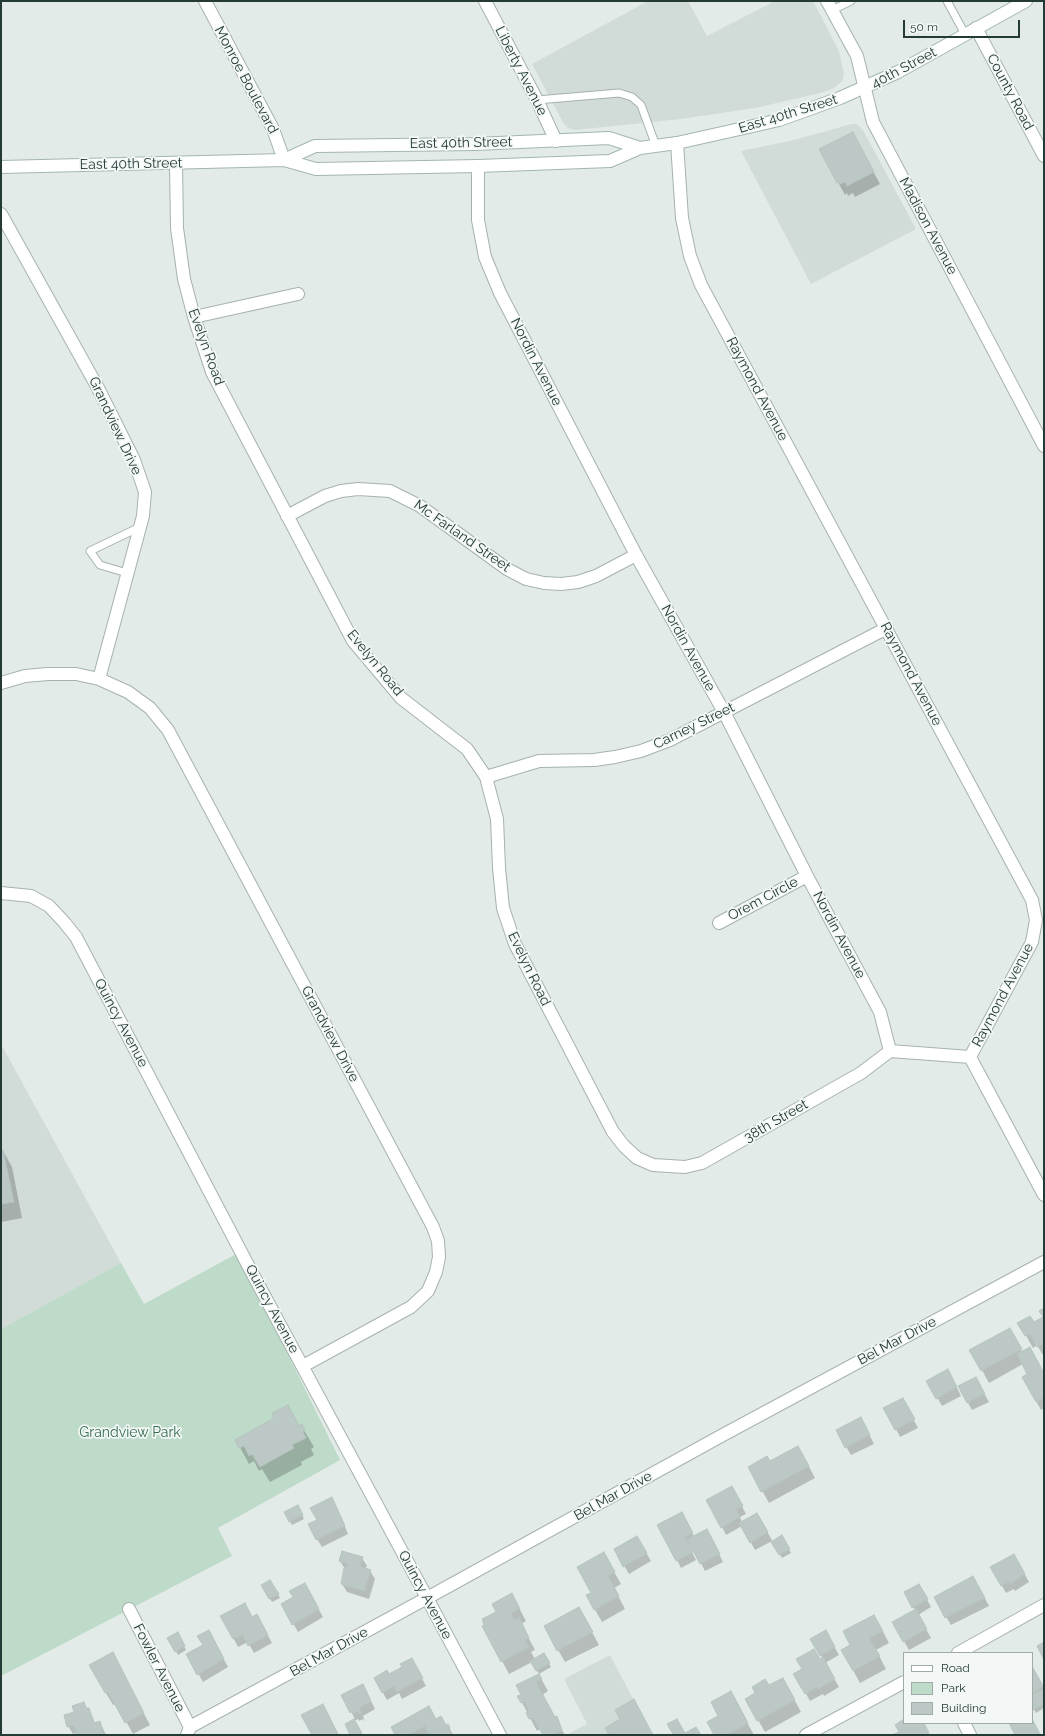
<!DOCTYPE html>
<style>
body{margin:0}
#map{position:relative;width:1045px;height:1736px;overflow:hidden;background:#e3ebe8;font-family:Raleway,sans-serif}
canvas{display:block}
.frame{position:absolute;inset:0;border:2px solid #243a37;pointer-events:none}
.legend{position:absolute;left:903px;top:1652px;width:130px;height:72px;box-sizing:border-box;background:#f3f8f6;border:1px solid #a0acaa;margin:0;padding:5px 7px;list-style:none;font-size:12px;color:#243a37}
.legend li{display:flex;align-items:center;gap:8px;height:20px}
.legend b{width:20px;border:1px solid #a0acaa}
.scale{position:absolute;left:903px;top:20px;width:117px;height:18px;box-sizing:border-box;border:2px solid #243a37;border-top:0;padding-left:5px;font-size:12px;line-height:14px;white-space:nowrap;color:#243a37;-webkit-text-stroke:3px #f3f8f6;paint-order:stroke}
</style>
<div id="map">
<canvas width="1045" height="1736"></canvas>
<div class="frame"></div>
<ul class="legend">
<li><b style="height:5px;background:#fff"></b>Road</li>
<li><b style="height:11px;background:#bedac9"></b>Park</li>
<li><b style="height:11px;background:#bbc8c5"></b>Building</li>
</ul>
<div class="scale">50 m</div>
</div>
<script>
const context = document.querySelector('canvas').getContext('2d');
context.lineJoin = 'round';
function fill(path, color) { context.fillStyle = color; context.fill(path, 'evenodd'); }
const shape = rows => new Path2D(rows.map(r => 'M' + r).join(''));
function strokePath(path, color, width, dash) { context.strokeStyle = color; context.lineWidth = width; context.lineCap = dash ? 'butt' : 'round'; context.setLineDash(dash || []); context.stroke(path); }
function write(font, color, halo, rows, align = 'center') {
  context.font = font + ' Raleway,sans-serif'; context.lineWidth = 3.5; context.setLineDash([]); context.textBaseline = 'middle'; context.strokeStyle = halo; context.fillStyle = color; for (const [text, x, y, turn = 0] of rows) {
    context.save(); context.translate(x, y); context.rotate((+turn || 0) * Math.PI / 180); context.textAlign = isNaN(turn) ? turn : align; if (halo) context.strokeText(text, 0, 0); context.fillText(text, 0, 0); context.restore();
  }
}
fill(shape([
 [648,1,688,1,707,36,775,1,813,1,839,51,844,75,842,81,834,88,820,93,755,108,681,119,575,130,568,128,564,124,532,64],
 [852,124,857,124,863,130,916,229,811,284,741,151,790,141],
 [1,1044,121,1263,1,1329],
 [610,1655,652,1735,567,1735,587,1724,564,1679]
]), '#d1dbd7');
fill(shape([
 [238,1253,340,1460,218,1528,232,1556,1,1676,1,1329,121,1263,144,1304]
]), '#bedac9');
fill(shape([
 [859,145,880,184,855,197,853,193,848,196,847,193,845,195,821,150],
 [1,1151,3,1151,12,1167,22,1218,1,1222],
 [1044,1318,1044,1357,1037,1345,1033,1348,1019,1323,1033,1324],
 [1016,1341,1022,1352,1044,1374,1044,1408,1041,1410,1023,1377,1029,1374,1023,1364,989,1383,971,1350],
 [952,1378,961,1396,942,1406,928,1381],
 [980,1386,989,1402,972,1410,968,1403],
 [907,1407,918,1428,900,1437,896,1429],
 [301,1425,314,1447,311,1449,314,1455,301,1462,302,1465,270,1482,262,1469,259,1471,254,1461,249,1464,236,1440],
 [865,1426,874,1444,851,1455,837,1431],
 [805,1459,815,1478,769,1503,749,1467,770,1463],
 [736,1495,746,1514,740,1517,742,1523,757,1514,773,1542,782,1537,791,1553,782,1558,772,1541,755,1550,742,1526,726,1535,722,1527],
 [298,1506,304,1519,292,1525,285,1513],
 [336,1506,348,1534,322,1547,317,1539,318,1521],
 [686,1521,694,1537,711,1538,723,1562,705,1571,691,1544,689,1546,696,1560,681,1568,677,1560],
 [637,1537,651,1561,629,1574,615,1550],
 [604,1554,621,1584,614,1588,625,1609,602,1622,587,1596,592,1593],
 [1014,1555,1029,1582,1015,1591,1014,1589,1006,1593,992,1568],
 [362,1558,367,1566,365,1569,370,1571,375,1579,369,1599,347,1592,342,1584,345,1569,340,1561],
 [973,1577,989,1606,951,1625,935,1598],
 [270,1581,280,1598,272,1602,262,1585],
 [919,1585,931,1607,918,1615,931,1638,909,1650,893,1622,915,1610,905,1593],
 [309,1592,323,1617,298,1632,282,1604],
 [518,1606,526,1621,521,1624,535,1650,531,1652,535,1659,544,1655,551,1667,539,1674,532,1662,509,1674,484,1627],
 [222,1616,252,1618,261,1623,272,1643,254,1653,248,1642,238,1647],
 [586,1621,599,1645,565,1662,558,1650],
 [881,1628,889,1643,876,1650,886,1669,860,1683,842,1650],
 [826,1632,839,1655,825,1663,839,1687,824,1696,823,1694,810,1701,795,1674,823,1659,812,1640],
 [177,1634,186,1650,178,1655,169,1638],
 [213,1639,228,1667,203,1682,188,1655],
 [90,1666,119,1666,150,1725,133,1734,116,1703,113,1705],
 [416,1667,426,1686,402,1699,399,1693,387,1700,375,1678],
 [1032,1668,1044,1689,1044,1708,1036,1713,1033,1708,1032,1708],
 [539,1675,548,1691,542,1695,565,1735,544,1735,540,1729,537,1731,519,1697,522,1695],
 [783,1679,801,1712,765,1732,746,1699],
 [367,1693,375,1709,363,1716,365,1722,363,1719,359,1721,358,1719,354,1721,362,1735,352,1735,346,1724,355,1719,342,1695],
 [83,1703,87,1709,89,1709,95,1723,100,1722,106,1735,78,1735,77,1733,73,1734,68,1726,75,1713],
 [737,1704,754,1735,715,1735],
 [436,1720,446,1726,448,1725,453,1735,397,1735]
]), '#0003');
const building = shape([
 [853,132,874,172,847,186,845,182,840,184,839,182,837,183,819,149,853,132],
 [1,1150,3,1150,14,1202,1,1204,1,1150],
 [1044,1308,1044,1344,1037,1347,1030,1334,1025,1336,1017,1323,1030,1316,1034,1322,1043,1317,1039,1311,1044,1308],
 [1010,1328,1022,1349,981,1371,969,1350,1010,1328],
 [1030,1347,1044,1373,1044,1398,1036,1402,1022,1377,1027,1374,1017,1354,1030,1347],
 [948,1369,957,1387,936,1399,926,1381,948,1369],
 [976,1377,985,1394,967,1403,958,1386,976,1377],
 [903,1398,915,1419,895,1430,883,1408,903,1398],
 [288,1405,299,1426,302,1424,305,1431,303,1432,306,1438,292,1445,294,1448,260,1467,252,1454,249,1456,244,1446,239,1448,235,1440,274,1418,272,1413,288,1405],
 [861,1417,870,1435,845,1448,836,1430,861,1417],
 [798,1446,809,1466,761,1492,748,1467,767,1456,770,1461,798,1446],
 [732,1486,743,1506,736,1509,740,1517,721,1528,706,1500,732,1486],
 [332,1497,345,1526,316,1540,308,1524,317,1520,310,1508,332,1497],
 [298,1505,303,1515,289,1522,284,1512,298,1505],
 [682,1512,693,1533,685,1537,693,1552,676,1561,657,1525,682,1512],
 [757,1513,768,1532,750,1543,739,1523,757,1513],
 [707,1529,720,1554,700,1564,687,1539,707,1529],
 [782,1535,790,1549,779,1555,771,1542,782,1535],
 [637,1536,647,1553,623,1567,614,1549,637,1536],
 [342,1551,363,1557,360,1566,371,1570,364,1591,341,1584,344,1568,346,1569,348,1564,339,1561,342,1551],
 [604,1552,615,1572,608,1576,619,1596,594,1610,586,1595,591,1593,577,1567,604,1552],
 [1014,1554,1025,1574,1010,1584,1009,1582,1001,1586,990,1567,1014,1554],
 [973,1576,985,1598,945,1618,934,1597,973,1576],
 [270,1580,279,1594,269,1599,261,1585,270,1580],
 [305,1583,319,1609,292,1625,281,1604,293,1597,289,1591,305,1583],
 [919,1584,928,1599,912,1608,904,1592,919,1584],
 [512,1593,520,1609,511,1613,515,1620,519,1617,529,1638,525,1640,529,1647,501,1662,482,1626,484,1625,482,1619,496,1612,492,1604,512,1593],
 [245,1603,252,1617,257,1614,268,1635,248,1646,243,1635,233,1639,220,1616,245,1603],
 [579,1607,593,1632,557,1651,544,1626,579,1607],
 [916,1609,927,1629,903,1642,892,1622,916,1609],
 [874,1615,883,1631,869,1638,880,1656,853,1671,841,1650,850,1645,843,1631,874,1615],
 [209,1630,224,1659,197,1675,186,1654,203,1645,197,1636,209,1630],
 [826,1630,835,1647,820,1656,810,1639,826,1630],
 [178,1632,185,1646,175,1652,167,1638,178,1632],
 [1044,1642,1044,1660,1037,1646,1044,1642],
 [814,1649,820,1659,823,1657,835,1679,818,1689,817,1687,805,1694,793,1674,802,1669,796,1659,814,1649],
 [113,1652,144,1713,125,1723,108,1692,105,1693,89,1665,113,1652],
 [544,1653,550,1663,536,1671,530,1661,544,1653],
 [412,1658,423,1678,397,1692,394,1686,382,1693,374,1678,387,1670,389,1674,402,1667,400,1664,412,1658],
 [1032,1666,1043,1686,1032,1693,1032,1666],
 [539,1674,542,1679,536,1682,555,1717,557,1716,562,1730,553,1735,543,1735,533,1718,529,1719,526,1713,529,1711,524,1701,521,1703,517,1696,521,1695,516,1685,539,1674],
 [783,1678,795,1700,757,1721,745,1699,755,1693,752,1687,765,1679,769,1685,783,1678],
 [363,1684,371,1701,359,1708,362,1713,360,1714,358,1711,353,1714,352,1711,350,1713,341,1695,363,1684],
 [1043,1689,1044,1704,1033,1710,1032,1695,1043,1689],
 [731,1691,748,1723,726,1735,714,1735,707,1722,718,1716,711,1702,731,1691],
 [634,1699,653,1735,609,1735,605,1728,620,1719,615,1710,634,1699],
 [84,1702,86,1708,89,1708,94,1723,100,1721,104,1735,77,1735,74,1725,67,1727,64,1715,74,1712,72,1706,84,1702],
 [323,1704,338,1734,335,1735,312,1735,301,1715,323,1704],
 [429,1706,436,1719,441,1716,446,1725,448,1724,450,1728,448,1729,453,1735,429,1735,425,1726,408,1735,395,1735,391,1727,429,1706],
 [354,1719,362,1733,358,1735,350,1735,345,1724,354,1719],
 [677,1719,685,1733,696,1727,701,1735,671,1735,673,1734,667,1724,677,1719],
 [904,1719,904,1723,924,1723,929,1733,925,1735,892,1735,899,1732,895,1725,904,1719],
 [1032,1719,1040,1734,1039,1735,1015,1735,1009,1723,1032,1723,1032,1719]
]);
fill(building, '#bbc8c5');
strokePath(building, '#b6c4c0', 1);
const service = shape([
 [947,1,965,34],
 [832,10,851,1],
 [537,100,619,93,632,97,641,105,656,146],
 [127,573,100,565,90,551,140,527]
]);
const minor = shape([
 [485,1,537,100,556,141],
 [827,1,857,56,873,122,1044,446],
 [976,28,1044,156],
 [677,143,682,218,690,256,701,285,1032,900,1036,920,1032,942,970,1057],
 [176,163,177,228,184,279,194,317,212,372,353,641,401,698,467,749,486,777,497,819,499,868,503,908,515,944,613,1132,624,1146,637,1158,653,1165,685,1167,702,1163,861,1073,890,1051],
 [478,166,478,220,485,257,500,293,636,555,724,712,807,876,880,1012,890,1051,970,1057],
 [1,214,98,388,134,460,145,492,143,516,99,679,128,692,150,708,168,730,433,1227,438,1241,439,1257,436,1272,428,1291,411,1307,303,1366],
 [194,317,298,294],
 [287,516,325,496,341,491,358,489,390,491,420,506,507,569,526,579,544,583,561,584,578,582,596,576,636,555],
 [1,683,25,676,48,674,76,674,99,679],
 [486,777,539,761,594,760,615,757,641,751,670,740,887,628],
 [1,893,31,896,49,906,64,922,76,937,250,1269,427,1598,721,1436,1044,1262],
 [719,923,807,876],
 [970,1057,1044,1195],
 [129,1609,190,1727],
 [958,1653,1044,1605],
 [964,1723,970,1735],
 [806,1735,904,1682]
]);
const tertiary = shape([
 [205,1,273,129,284,160],
 [187,1735,190,1727,427,1598,500,1735]
]);
const secondary = shape([
 [284,160,315,146,475,144,609,138,640,148],
 [1,167,284,160,316,169,478,166,610,161,640,148,677,143,753,126,779,120,840,98,898,72,1026,1]
]);
strokePath(service, '#a6b2af', 9);
strokePath(minor, '#a6b2af', 14);
strokePath(tertiary, '#a6b2af', 14);
strokePath(secondary, '#a2b6b1', 14);
strokePath(service, '#fff', 7);
strokePath(minor, '#fff', 12);
strokePath(tertiary, '#fff', 12);
strokePath(secondary, '#fff', 12);
write('14px', '#243a37', '#f3f8f6', [
 ["40th Street",904,68,-28],
 ["Liberty Avenue",521,71,63],
 ["Monroe Boulevard",246,80,62],
 ["County Road",1010,92,62],
 ["East 40th Street",788,114,-17],
 ["East 40th Street",461,143,-1],
 ["East 40th Street",131,164,-1],
 ["Madison Avenue",928,226,62],
 ["Evelyn Road",206,347,70],
 ["Nordin Avenue",536,362,63],
 ["Raymond Avenue",757,389,62],
 ["Grandview Drive",115,426,65],
 ["Mc Farland Street",462,536,35],
 ["Nordin Avenue",688,648,61],
 ["Evelyn Road",375,663,51],
 ["Raymond Avenue",911,674,62],
 ["Carney Street",694,726,-26],
 ["Orem Circle",763,899,-28],
 ["Nordin Avenue",839,935,62],
 ["Evelyn Road",529,969,64],
 ["Raymond Avenue",1003,995,-62],
 ["Quincy Avenue",121,1023,62],
 ["Grandview Drive",330,1034,62],
 ["38th Street",776,1121,-30],
 ["Quincy Avenue",272,1309,62],
 ["Bel Mar Drive",897,1341,-28],
 ["Bel Mar Drive",613,1496,-29],
 ["Quincy Avenue",425,1595,62],
 ["Bel Mar Drive",329,1652,-29],
 ["Fowler Avenue",159,1668,63]
]);
write('14px', '#336d50', '#f3f8f6', [
 ["Grandview Park",130,1433]
]);
</script>
